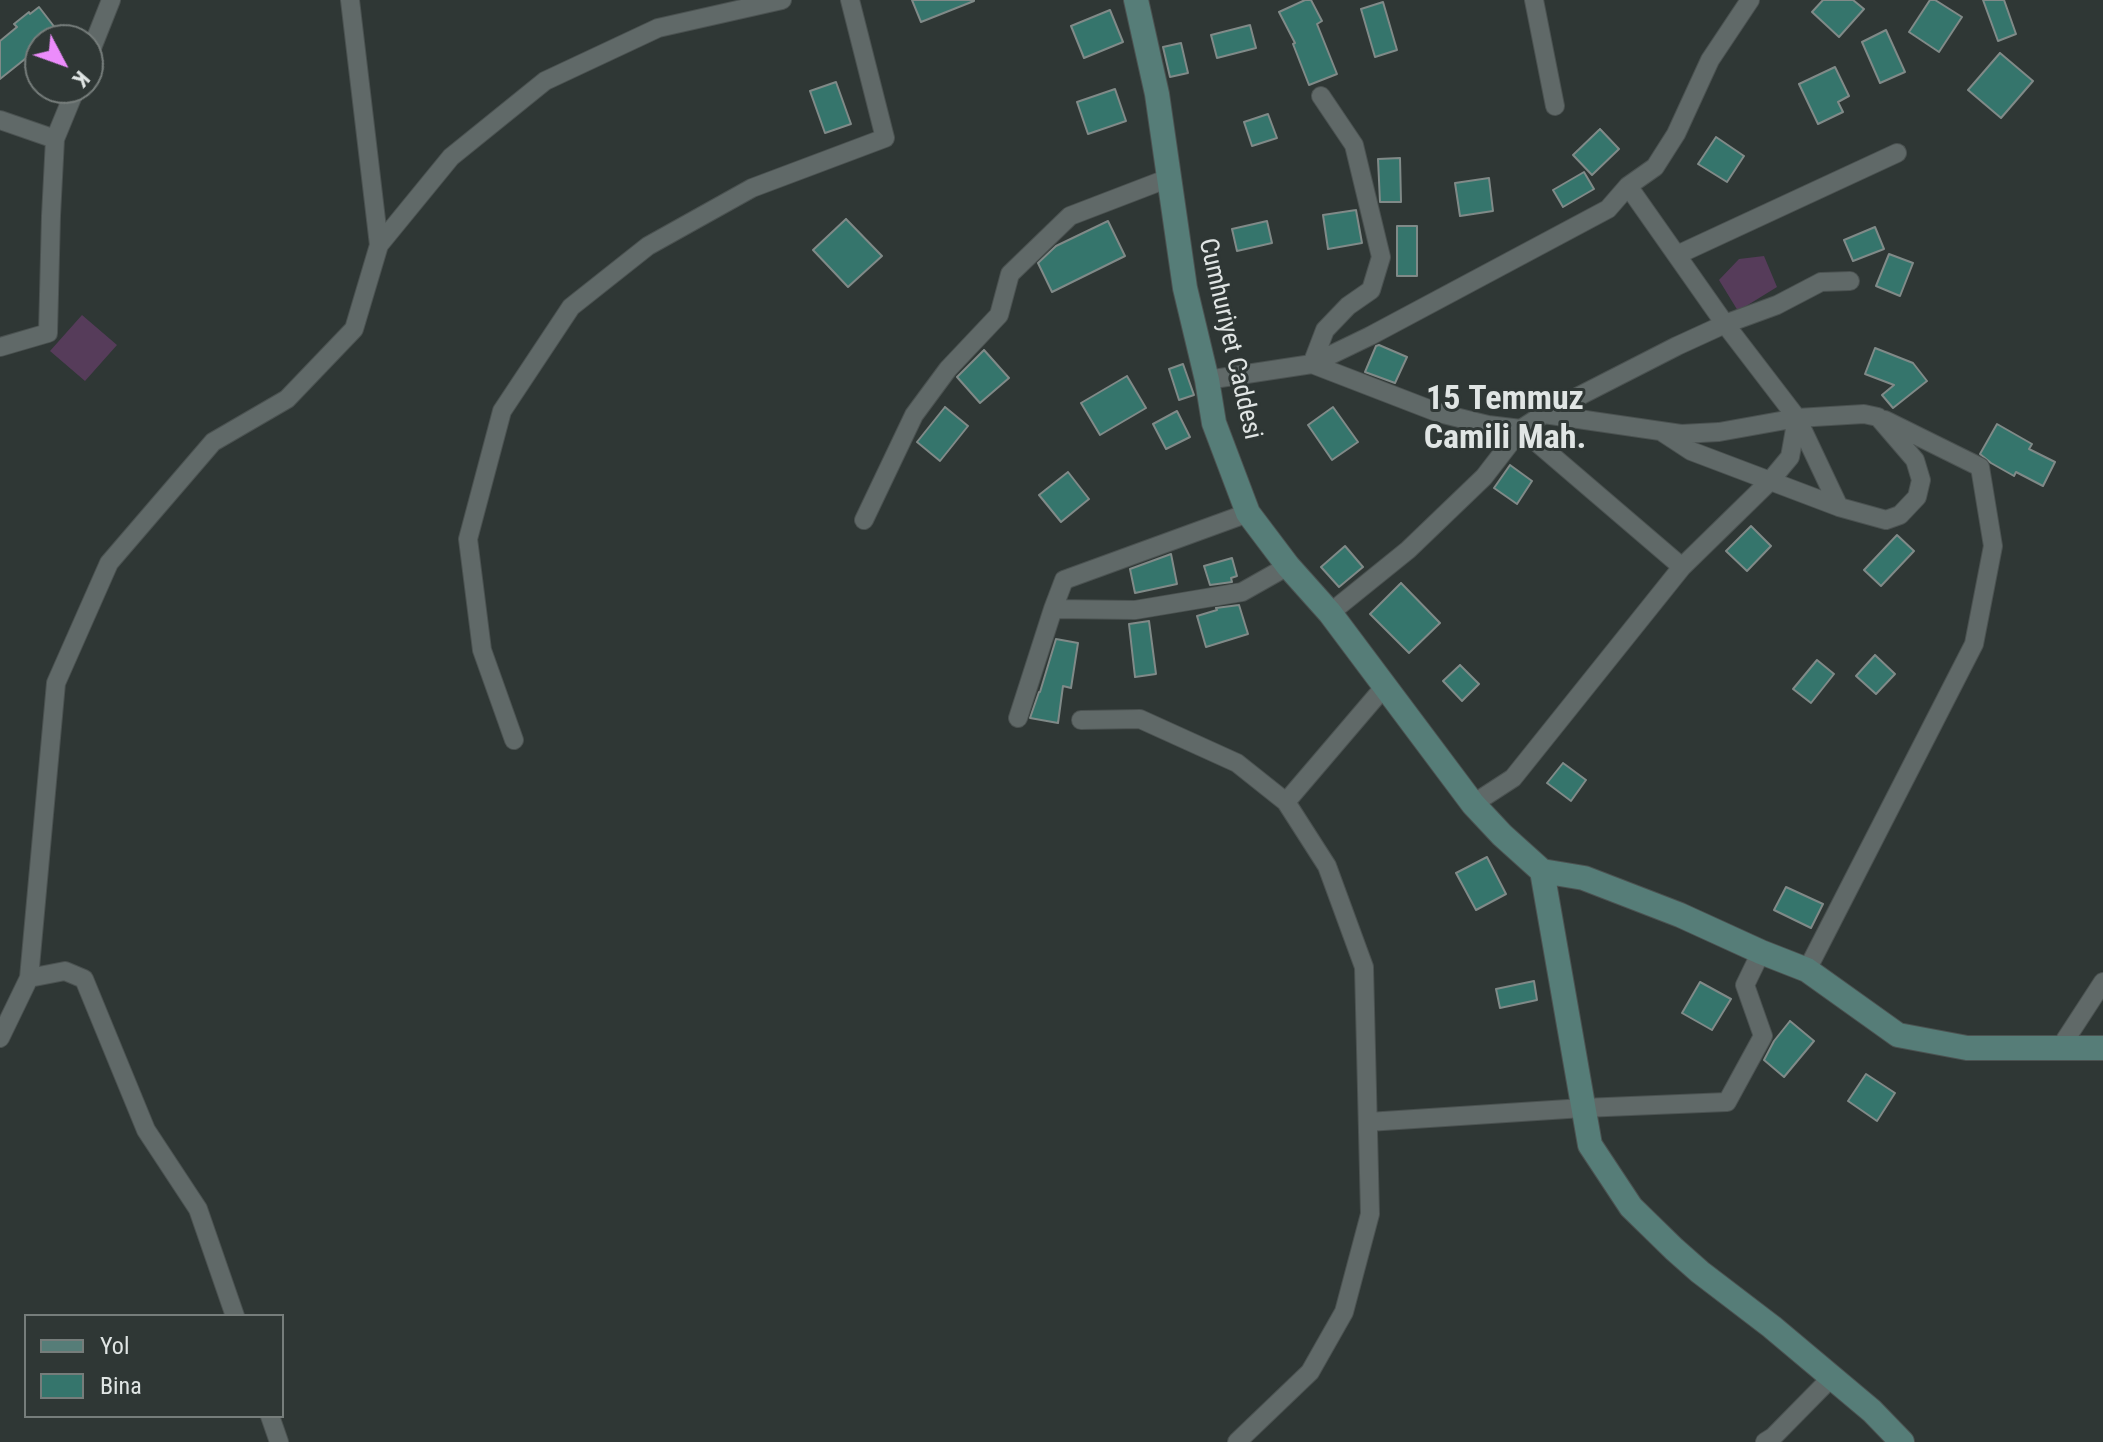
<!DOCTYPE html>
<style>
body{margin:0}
#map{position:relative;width:2103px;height:1442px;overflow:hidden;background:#2f3735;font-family:"Roboto Condensed",sans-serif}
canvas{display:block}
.legend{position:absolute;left:24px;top:1314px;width:260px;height:104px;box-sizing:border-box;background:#2f3735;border:2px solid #767d7b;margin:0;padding:10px 14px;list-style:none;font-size:24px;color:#e0e5e4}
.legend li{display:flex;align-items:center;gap:16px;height:40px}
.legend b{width:40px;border:2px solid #767d7b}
.north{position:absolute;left:24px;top:24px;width:80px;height:80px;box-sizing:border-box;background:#2f3735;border:2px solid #767d7b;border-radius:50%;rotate:131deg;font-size:22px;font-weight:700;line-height:32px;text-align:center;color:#e0e5e4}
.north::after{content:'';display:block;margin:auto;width:28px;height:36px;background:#ec8cfb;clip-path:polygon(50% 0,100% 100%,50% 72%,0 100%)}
</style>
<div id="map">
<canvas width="2103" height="1442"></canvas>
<ul class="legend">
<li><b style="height:10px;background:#567d78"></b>Yol</li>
<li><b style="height:22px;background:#35756c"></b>Bina</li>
</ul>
<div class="north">K</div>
</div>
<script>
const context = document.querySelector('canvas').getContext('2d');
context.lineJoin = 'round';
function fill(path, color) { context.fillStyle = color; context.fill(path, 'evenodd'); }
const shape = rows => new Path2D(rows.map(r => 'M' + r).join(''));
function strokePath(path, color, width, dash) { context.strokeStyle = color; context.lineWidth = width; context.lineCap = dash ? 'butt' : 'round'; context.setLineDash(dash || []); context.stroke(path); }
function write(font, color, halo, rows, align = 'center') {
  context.font = font + ' "Roboto Condensed",sans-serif'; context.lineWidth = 6; context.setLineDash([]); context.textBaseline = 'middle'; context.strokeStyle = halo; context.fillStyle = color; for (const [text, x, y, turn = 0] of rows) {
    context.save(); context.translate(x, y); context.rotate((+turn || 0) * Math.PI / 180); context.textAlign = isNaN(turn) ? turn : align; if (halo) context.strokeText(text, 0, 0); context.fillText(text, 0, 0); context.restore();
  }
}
fill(shape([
 [1764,256,1777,287,1738,311,1719,280,1739,259],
 [82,315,117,345,85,381,50,351]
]), '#563c5a');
const building = shape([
 [912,0,974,0,974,1,921,22,912,0],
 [1305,0,1311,0,1322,21,1317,24,1337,74,1309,85,1293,44,1295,43,1279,12,1305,0],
 [1823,0,1853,0,1864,9,1839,37,1812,12,1823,0],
 [1930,0,1935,0,1962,17,1939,52,1909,32,1930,0],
 [1983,0,2004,0,2016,34,1998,41,1983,0],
 [1383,2,1397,50,1375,57,1361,9,1383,2],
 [39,7,56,29,48,36,50,39,40,40,40,47,0,79,0,41,17,27,14,24,29,12,30,14,39,7],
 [1110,10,1123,42,1084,58,1071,26,1110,10],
 [1250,25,1256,48,1217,58,1211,35,1250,25],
 [1886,30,1905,72,1880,83,1862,42,1886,30],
 [1181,43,1188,73,1170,77,1163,47,1181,43],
 [2000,53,2033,81,2001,118,1968,90,2000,53],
 [1835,67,1849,96,1838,102,1843,112,1818,124,1799,84,1835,67],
 [836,82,851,124,825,133,810,91,836,82],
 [1115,89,1126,121,1088,134,1077,102,1115,89],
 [1268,114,1277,138,1252,146,1244,122,1268,114],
 [1600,129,1619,149,1592,175,1573,155,1600,129],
 [1716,137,1744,156,1727,182,1698,164,1716,137],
 [1400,158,1401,202,1380,202,1378,159,1400,158],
 [1584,172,1594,189,1563,207,1553,190,1584,172],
 [1489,178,1493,211,1460,216,1455,183,1489,178],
 [1356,210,1362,243,1328,249,1323,215,1356,210],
 [846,219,882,256,848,287,813,250,846,219],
 [1108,221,1125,256,1052,292,1038,263,1056,246,1108,221],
 [1267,221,1272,243,1237,251,1232,229,1267,221],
 [1397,226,1417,226,1417,276,1397,276,1397,226],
 [1875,227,1884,249,1853,261,1844,240,1875,227],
 [1889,254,1913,263,1900,296,1876,286,1889,254],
 [1379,345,1407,357,1395,383,1365,372,1376,346,1379,345],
 [1875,348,1913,363,1927,381,1893,408,1882,395,1894,385,1865,374,1875,348],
 [984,350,1009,378,980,403,957,377,984,350],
 [1183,364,1194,395,1179,400,1169,369,1183,364],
 [1127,376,1146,408,1100,435,1081,403,1127,376],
 [945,407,968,426,940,461,917,442,945,407],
 [1333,407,1358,442,1332,460,1308,425,1333,407],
 [1177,411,1190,437,1166,449,1153,424,1177,411],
 [1997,424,2032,444,2029,449,2055,462,2043,486,2016,472,2014,476,1991,463,1980,454,1997,424],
 [1510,465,1532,481,1517,504,1494,488,1510,465],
 [1068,472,1089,499,1061,522,1039,495,1068,472],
 [1751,526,1771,546,1747,571,1726,551,1751,526],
 [1897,535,1914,551,1881,586,1864,570,1897,535],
 [1345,546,1363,567,1339,587,1321,567,1345,546],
 [1171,554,1177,584,1135,593,1130,569,1171,554],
 [1232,558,1237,576,1231,578,1232,582,1210,585,1204,566,1232,558],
 [1401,583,1440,623,1409,653,1370,614,1401,583],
 [1239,605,1248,634,1206,647,1197,616,1217,610,1216,608,1239,605],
 [1149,621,1156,674,1135,677,1129,624,1149,621],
 [1056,639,1078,643,1071,688,1063,686,1058,723,1030,718,1039,692,1040,692,1056,639],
 [1875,655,1895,674,1876,694,1856,676,1875,655],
 [1817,660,1834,674,1811,703,1793,689,1817,660],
 [1460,665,1479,684,1462,701,1443,681,1460,665],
 [1563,763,1586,780,1571,801,1547,783,1563,763],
 [1487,857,1506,894,1476,910,1456,873,1487,857],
 [1786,887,1823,904,1811,928,1774,910,1786,887],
 [1534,981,1537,1000,1500,1008,1496,989,1534,981],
 [1700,982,1731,999,1712,1030,1682,1013,1700,982],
 [1790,1021,1814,1041,1784,1077,1764,1060,1774,1041,1790,1021],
 [1866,1074,1895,1093,1877,1121,1848,1101,1866,1074]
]);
fill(building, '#35756c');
strokePath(building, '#808a88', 2);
const street = shape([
 [1534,0,1555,106],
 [88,58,111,0],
 [1321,96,1354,145,1381,257,1371,290,1348,306,1325,330,1312,364,1370,336,1608,209,1628,186,1655,167,1676,134,1710,60,1750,0],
 [0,120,55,139],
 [1628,186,1725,324,1797,418,1839,507],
 [379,245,451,157,545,81,658,28,782,0],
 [1677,255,1897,153],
 [0,347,48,333,51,216,55,139,76,88],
 [1207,380,1312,364,1439,413,1488,425,1521,429,1544,414,1681,434,1719,432,1797,418,1864,414,1878,417,1915,460,1921,480,1917,497,1900,515,1886,520,1839,507,1691,451,1662,432],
 [1544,414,1677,346,1725,324,1777,305,1821,282,1850,281],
 [864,520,914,415,948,369,999,315,1010,274,1070,216,1169,178],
 [1053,609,1064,580,1248,513],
 [1330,613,1408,550,1484,477,1521,429,1682,567],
 [1018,718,1053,609,1135,610,1242,592,1288,566],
 [1081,720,1140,719,1237,763,1286,802,1327,866,1364,967,1370,1214,1344,1312,1310,1372,1237,1442],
 [514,740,482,650,468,539,502,411,571,307,648,246,752,188,885,138,850,0],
 [1286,802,1385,686],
 [1473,804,1513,778,1682,567,1770,481,1790,457,1797,418],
 [1807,970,1974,644,1993,546,1980,467,1885,420],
 [29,978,65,971,84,979,146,1130,198,1209,235,1316],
 [0,1038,29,978,56,683,109,563,213,442,287,399,354,329,379,245,350,0],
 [2060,1048,2103,982],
 [1368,1122,1583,1108,1727,1102,1763,1036,1745,985,1761,952],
 [270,1416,279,1442],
 [1765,1442,1773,1437,1832,1377]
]);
const secondary = shape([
 [1136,0,1157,94,1185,288,1207,380,1214,423,1248,513,1288,566,1330,613,1473,804,1502,835,1542,871],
 [1542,871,1590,1145,1631,1207,1674,1249,1700,1272,1772,1327,1872,1411,1902,1442],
 [1542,871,1584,878,1680,915,1761,952,1807,970,1898,1035,1967,1048,2103,1048]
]);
strokePath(street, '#4b5251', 20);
strokePath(secondary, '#4b5251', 26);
strokePath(street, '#606968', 18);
strokePath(secondary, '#567d78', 24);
write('26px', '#e0e5e4', '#2f3735', [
 ["Cumhuriyet Caddesi",1229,339,77]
]);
write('bold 34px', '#e0e5e4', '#2f3735', [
 ["15 Temmuz",1505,400],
 ["Camili Mah.",1505,439]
]);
</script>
